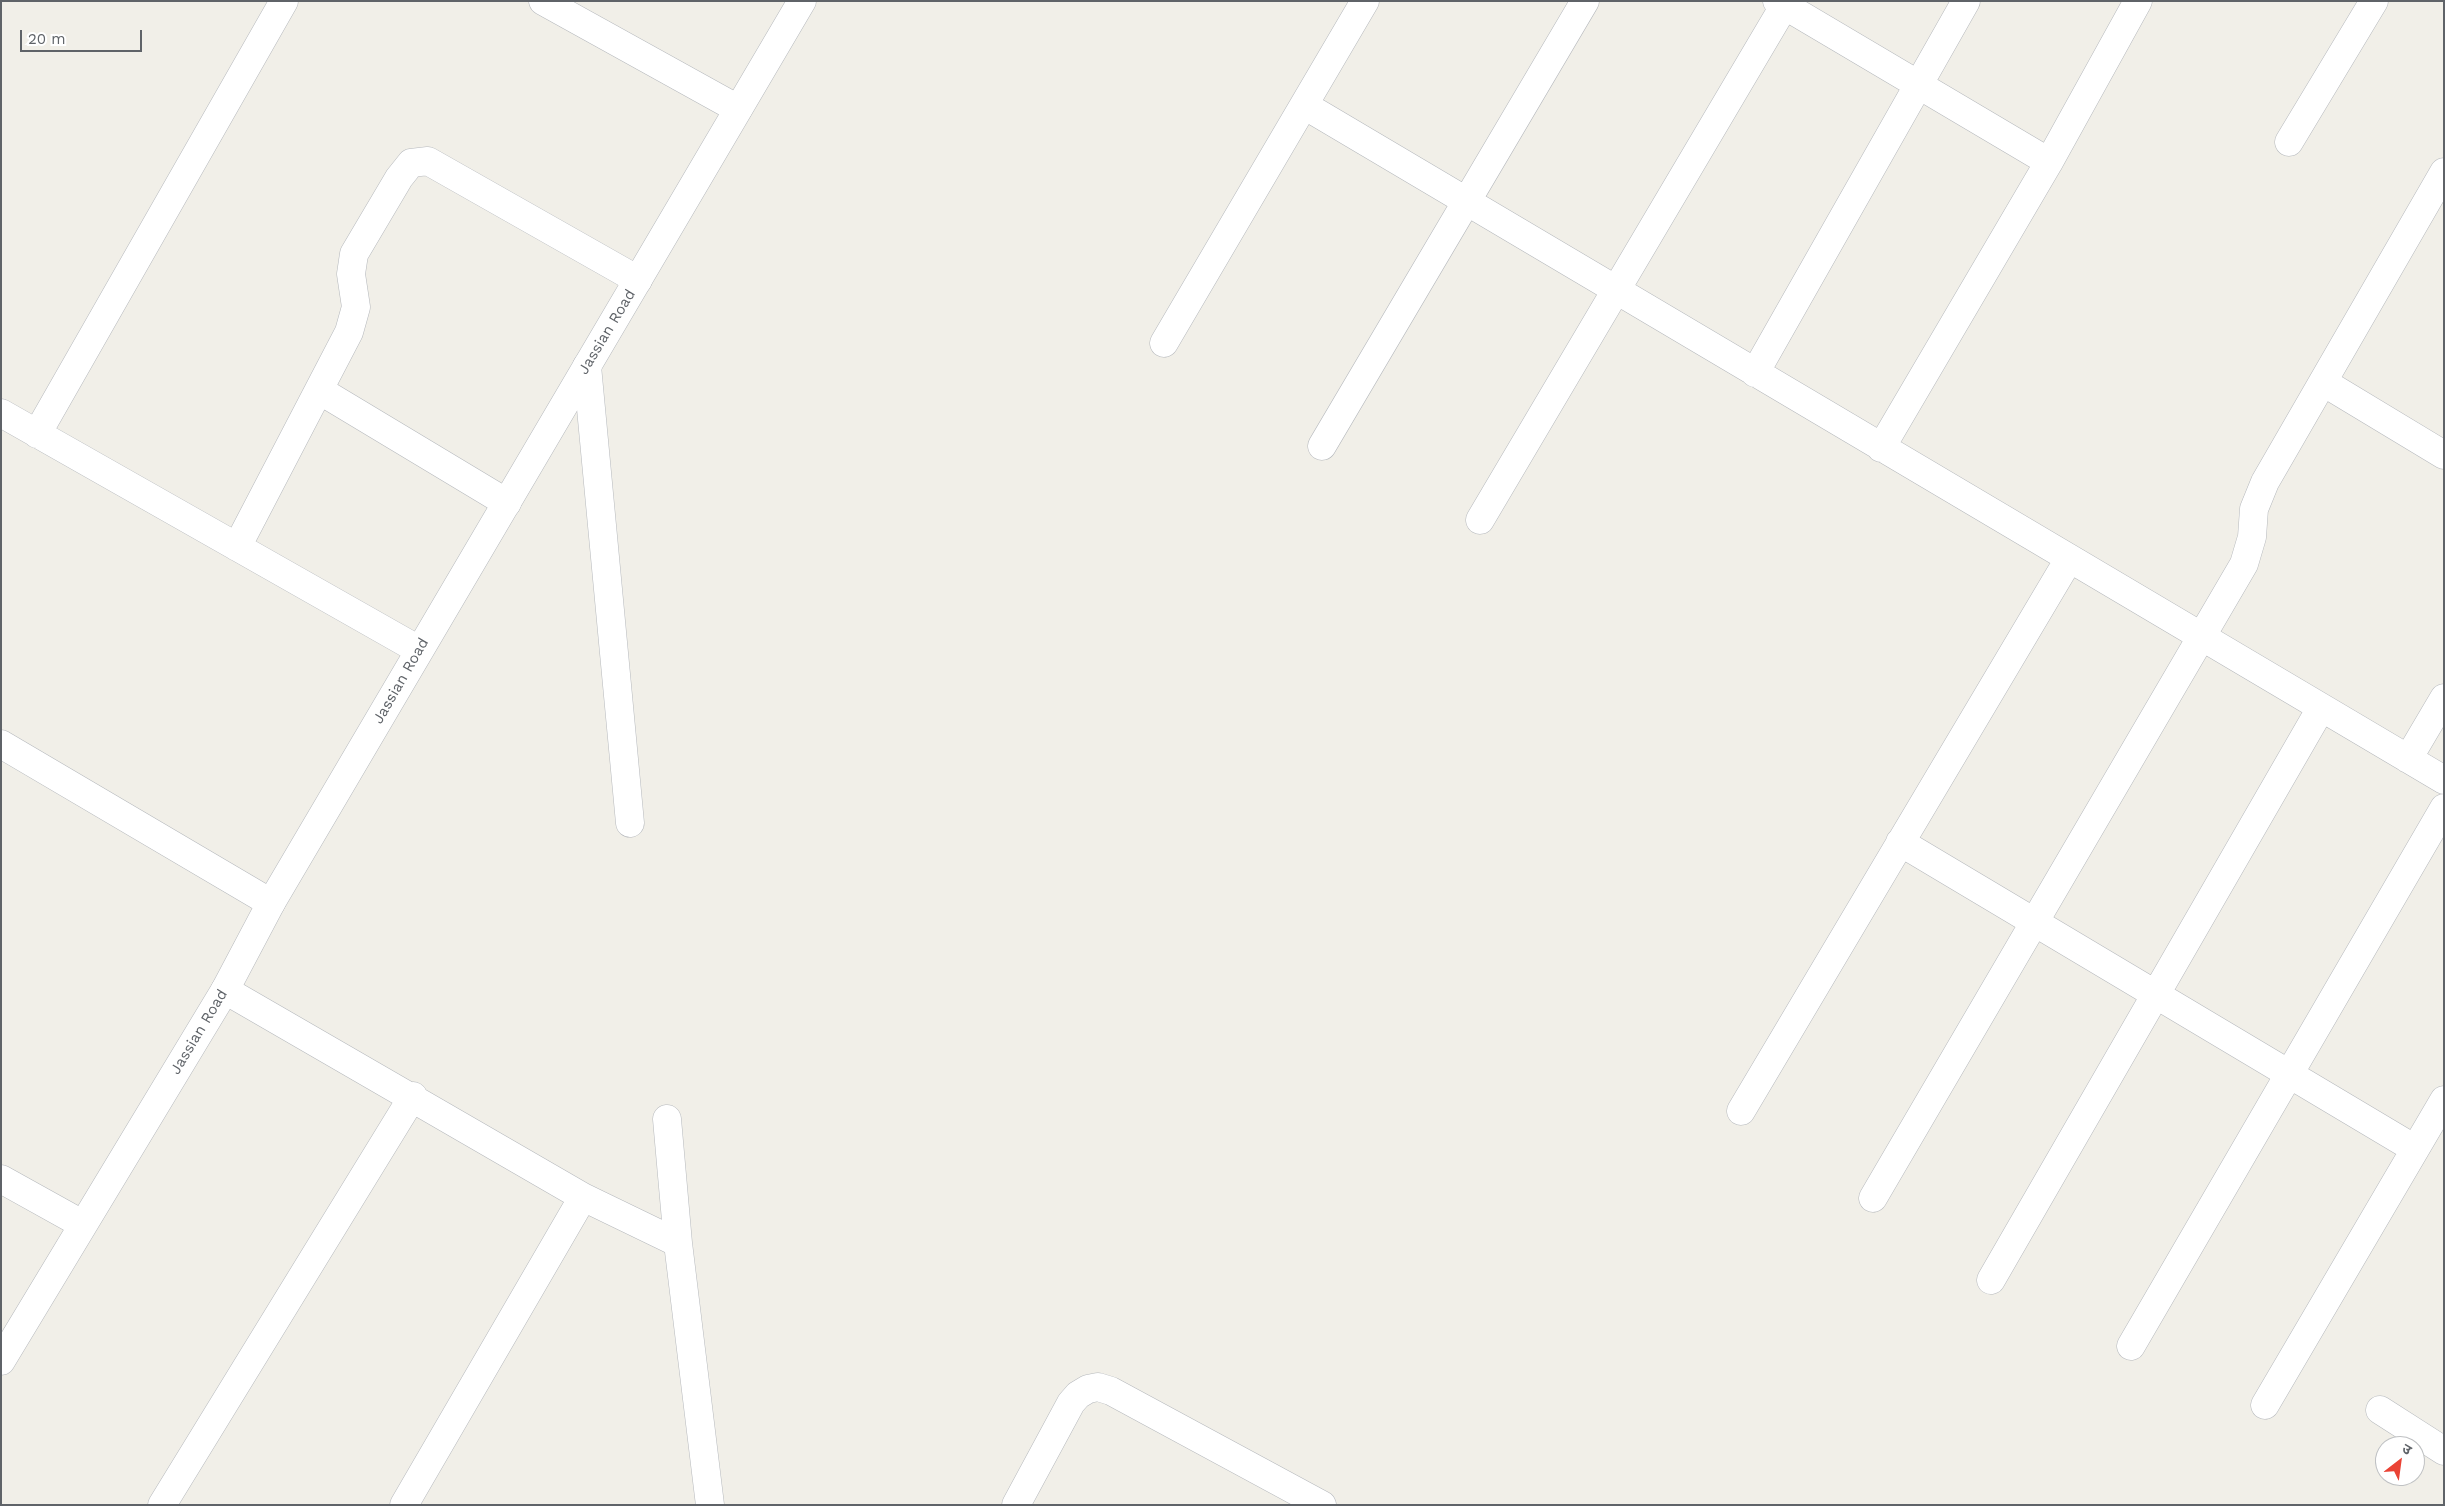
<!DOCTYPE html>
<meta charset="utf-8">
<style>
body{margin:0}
#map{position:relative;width:2445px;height:1506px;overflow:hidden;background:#f1efe8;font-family:"Work Sans","Noto Sans Devanagari",sans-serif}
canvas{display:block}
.frame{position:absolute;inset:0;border:2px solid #5f6368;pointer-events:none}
.north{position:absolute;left:2375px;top:1436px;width:50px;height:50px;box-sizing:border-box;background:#fff;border:1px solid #bfc1c3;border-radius:50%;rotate:30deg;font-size:14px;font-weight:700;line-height:20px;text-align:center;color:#5f6368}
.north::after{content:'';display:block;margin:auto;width:18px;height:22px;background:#ea4335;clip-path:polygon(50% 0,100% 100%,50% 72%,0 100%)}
.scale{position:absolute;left:20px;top:30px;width:122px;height:22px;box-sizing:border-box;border:2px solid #5f6368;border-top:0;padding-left:6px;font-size:15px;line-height:18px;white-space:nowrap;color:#5f6368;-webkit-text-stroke:4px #fff;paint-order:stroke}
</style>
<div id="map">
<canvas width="2445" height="1506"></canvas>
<div class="frame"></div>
<div class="north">उ</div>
<div class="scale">20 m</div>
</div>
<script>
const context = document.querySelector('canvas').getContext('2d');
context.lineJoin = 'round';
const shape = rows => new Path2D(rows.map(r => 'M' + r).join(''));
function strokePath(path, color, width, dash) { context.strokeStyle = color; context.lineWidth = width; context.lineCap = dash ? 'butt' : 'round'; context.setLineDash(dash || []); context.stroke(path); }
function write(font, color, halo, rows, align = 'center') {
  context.font = font + ' "Work Sans",sans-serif'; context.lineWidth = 5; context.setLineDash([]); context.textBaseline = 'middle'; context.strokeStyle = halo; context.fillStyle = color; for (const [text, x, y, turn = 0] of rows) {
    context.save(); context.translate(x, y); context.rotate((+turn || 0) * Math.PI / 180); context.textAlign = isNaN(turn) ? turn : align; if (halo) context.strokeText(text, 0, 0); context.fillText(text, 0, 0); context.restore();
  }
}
const minor = shape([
 [543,1,738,109],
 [1777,1,2049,162],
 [1304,105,2444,780],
 [2289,142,2374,1],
 [1164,343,1365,1],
 [587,366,630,823],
 [1755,373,1966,1],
 [2323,382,2444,455],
 [319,390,507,503],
 [1,413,419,650],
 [37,434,284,1],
 [1322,446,1585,1],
 [1881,448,2049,162,2138,1],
 [1480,520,1787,1],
 [237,547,349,332,356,307,351,274,354,254,399,178,411,163,428,161,638,280],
 [1,744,271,903],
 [2408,759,2444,698],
 [1900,842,2415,1149],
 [225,990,583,1197,678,1243],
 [1741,1111,2069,559],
 [667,1119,678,1243,710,1505],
 [1,1179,82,1224],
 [1873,1198,2244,564,2252,537,2254,509,2265,482,2444,172],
 [1991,1280,2321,708],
 [2131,1346,2444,808],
 [2265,1405,2444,1100],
 [2380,1410,2444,1451],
 [162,1505,413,1096],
 [404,1505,583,1197],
 [1016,1505,1071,1403,1078,1395,1088,1389,1098,1387,1111,1391,1322,1505]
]);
const tertiary = shape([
 [1,1361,225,990,271,903,802,1]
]);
strokePath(minor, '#b5b8bc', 29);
strokePath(tertiary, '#b5b8bc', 29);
strokePath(minor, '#fff', 28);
strokePath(tertiary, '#fff', 28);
write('15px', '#5f6368', '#fff', [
 ["Jassian Road",607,332,-59],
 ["Jassian Road",401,681,-60],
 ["Jassian Road",199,1032,-59]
]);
</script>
